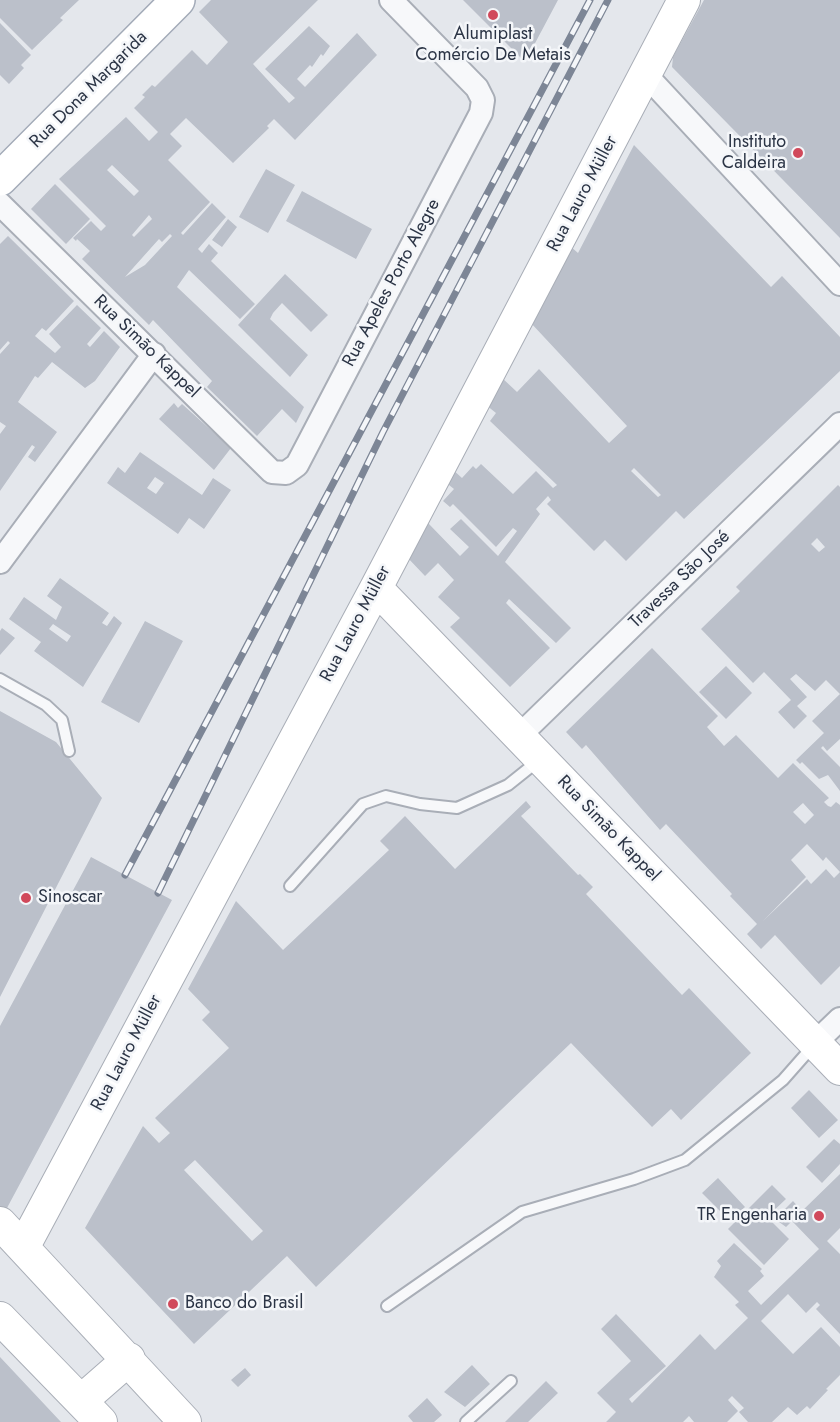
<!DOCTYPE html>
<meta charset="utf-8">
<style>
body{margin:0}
canvas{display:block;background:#e4e7ec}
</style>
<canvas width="840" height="1422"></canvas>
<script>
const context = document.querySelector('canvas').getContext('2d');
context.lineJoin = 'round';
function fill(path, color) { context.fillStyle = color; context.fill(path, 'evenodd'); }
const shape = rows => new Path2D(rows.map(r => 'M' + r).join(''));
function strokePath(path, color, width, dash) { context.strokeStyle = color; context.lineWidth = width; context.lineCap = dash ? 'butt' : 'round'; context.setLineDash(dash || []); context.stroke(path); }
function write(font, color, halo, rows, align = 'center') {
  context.font = font + ' Jost,sans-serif'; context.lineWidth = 5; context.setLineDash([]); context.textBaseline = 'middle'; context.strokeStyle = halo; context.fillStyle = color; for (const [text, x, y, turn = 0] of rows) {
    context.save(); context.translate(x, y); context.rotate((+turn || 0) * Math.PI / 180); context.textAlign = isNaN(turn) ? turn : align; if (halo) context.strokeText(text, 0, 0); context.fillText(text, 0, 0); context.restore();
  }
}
fill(shape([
 [0,0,79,0,60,18,63,20,32,50,0,18],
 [211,0,318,0,253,64,289,103,295,98,265,69,309,26,330,46,323,56,321,54,312,67,310,65,297,79,305,87,357,33,377,55,295,140,274,119,267,126,269,128,233,163,186,118,170,134,182,146,168,160,210,202,181,233,183,235,212,203,226,217,198,249,202,253,209,244,218,253,211,261,255,304,240,319,189,270,177,287,304,407,296,423,282,409,257,436,207,387,212,381,153,320,149,325,82,259,90,251,77,239,76,241,73,238,91,221,101,231,106,226,59,179,126,117,149,141,158,132,134,108,145,97,142,95,152,85,155,87,192,50,207,65,228,42,199,12],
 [112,165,139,191,134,196,107,170],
 [149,215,152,219,134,237,132,235],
 [170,234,172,236,145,265,125,277,159,239,162,242],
 [463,0,558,0,525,62],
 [704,0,840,0,840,238,672,67,673,57],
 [0,23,31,55,21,65,24,68,9,84,0,75],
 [634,145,771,287,782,276,840,337,840,371,684,519,676,511,626,561,605,540,594,551,547,504,551,500,548,496,536,509,540,514,505,562,571,628,556,643,509,599,506,603,550,648,510,687,450,627,460,618,438,597,454,580,438,563,425,576,406,556,418,533,428,523,460,556,469,547,450,529,461,519,498,556,517,531,513,528,496,547,453,504,450,507,443,501,454,489,444,481,451,468,462,478,473,466,476,469,481,464,513,494,536,471,553,488,557,485,490,421,496,413,486,405,500,376,517,392,539,369,609,443,627,426,530,322,570,246,578,253],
 [634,468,661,495,658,497,631,471],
 [266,169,295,185,268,233,239,217],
 [55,184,90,219,66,244,31,209],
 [302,191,372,229,356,259,286,221],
 [228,219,237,227,222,247,212,240],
 [8,236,74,301,46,331,42,328,35,336,55,353,61,347,49,334,77,305,101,328,87,344,90,347,104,331,120,347,95,381,85,388,52,362,38,378,35,376,18,402,57,432,35,462,28,457,35,447,32,445,0,491,0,434,6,426,0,422,0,354,10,343,8,341,0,350,0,244],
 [285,274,328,315,311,332,282,303,273,313,270,319,308,355,290,377,238,325],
 [174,403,178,408,182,404,231,448,214,470,159,419],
 [140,452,202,495,213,478,231,490,204,529,189,518,178,534,107,483,118,467,125,473],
 [155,477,164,483,156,494,147,488],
 [838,485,840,487,840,739,827,751,823,746,821,748,840,767,840,791,828,775,819,779,802,762,800,764,796,760,824,733,812,721,840,694,826,680,815,691,796,674,790,679,807,697,797,706,807,716,794,729,778,712,791,700,764,672,753,683,701,629,740,591,736,587],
 [817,538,825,547,819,552,811,544],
 [60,578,109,613,102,623,107,626,114,616,122,623,83,687,34,651,41,642,9,619,24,597,56,620,62,607,47,596],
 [53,624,71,636,67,642,49,629],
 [145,621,183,641,139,723,101,702],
 [2,628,15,638,0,655,0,631],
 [652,648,718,716,707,727,724,746,736,735,778,778,793,763,829,798,824,802,828,806,831,807,836,802,840,805,840,966,821,985,775,935,761,949,747,934,757,924,730,896,732,894,666,824,660,830,586,745,582,749,566,732],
 [803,803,814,815,805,824,793,812],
 [807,844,823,861,826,857,840,872,834,878,826,869,811,884,807,879,763,921,806,877,791,860],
 [726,666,752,693,726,719,699,692],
 [0,711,56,742,102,798,0,997],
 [526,801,531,807,521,816,578,875,580,874,593,887,586,894,682,995,689,988,751,1053,681,1120,671,1109,652,1127,571,1043,316,1287,287,1256,194,1344,85,1228,143,1126,159,1143,170,1133,155,1118,229,1048,202,1020,210,1012,188,989,236,901,283,950,389,850,380,841,405,816,455,869],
 [195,1160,263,1231,252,1241,184,1170],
 [91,857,172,900,0,1221,0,1026],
 [809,1090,838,1120,819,1138,791,1108],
 [834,1139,840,1144,840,1164,822,1183,806,1167],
 [840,1174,840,1228,827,1241,840,1254,840,1334,816,1309,820,1305,817,1302,806,1313,788,1294,761,1321,793,1354,821,1327,840,1347,840,1375,826,1389,828,1390,810,1409,807,1406,797,1415,788,1407,772,1422,748,1422,739,1412,744,1408,732,1396,728,1400,738,1411,727,1422,694,1422,689,1416,683,1422,606,1422,616,1412,597,1393,631,1361,601,1329,616,1314,666,1366,629,1399,632,1403,700,1334,715,1350,748,1318,735,1305,739,1302,714,1277,721,1266,717,1261,734,1243,762,1269,760,1271,764,1276,748,1291,761,1305,819,1249,792,1221,786,1227,775,1219,793,1201,802,1211],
 [718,1178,745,1207,730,1221,702,1193],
 [772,1185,786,1199,767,1217,789,1239,764,1265,728,1229],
 [0,1357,61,1422,0,1422],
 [472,1365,490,1384,465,1407,444,1392],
 [245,1368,251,1375,238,1387,231,1380],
 [546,1381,558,1393,528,1422,505,1422],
 [427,1398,442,1415,434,1422,413,1422,408,1416]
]), '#bbc0ca');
const lane = shape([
 [0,679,46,705,62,720,69,751],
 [290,886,363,804,386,796,420,804,457,808,508,785,538,761],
 [387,1306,522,1212,634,1179,685,1160,783,1080,813,1046],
 [466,1422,511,1381]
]);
const street = shape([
 [646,75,840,284],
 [0,204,272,472,286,473,297,465,481,113,483,100,477,88,391,0],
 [0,562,154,354],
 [519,736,840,424],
 [815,1043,840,1019]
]);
const secondary = shape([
 [376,588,840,1069],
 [0,1223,185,1422],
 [24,1246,376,588,684,0],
 [0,1318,101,1422],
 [81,1401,129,1359]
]);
const primary = shape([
 [0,179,178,0]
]);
strokePath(lane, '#a9aeb7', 14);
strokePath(street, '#a9aeb7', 26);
strokePath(secondary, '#a9aeb7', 34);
strokePath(primary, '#a3abb8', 36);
strokePath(lane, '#f7f8fa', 10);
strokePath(street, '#f7f8fa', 22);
strokePath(secondary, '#fff', 32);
strokePath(primary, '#fff', 33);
const rail = shape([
 [125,875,590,0],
 [158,893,383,432,608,0]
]);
strokePath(rail, '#7d8696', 7);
strokePath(rail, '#f4f6f9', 4.5, [14]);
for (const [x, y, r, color] of [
 [493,15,6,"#d1495b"],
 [798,153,6,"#d1495b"],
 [26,898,6,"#d1495b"],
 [819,1216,6,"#d1495b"],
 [173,1304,6,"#d1495b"]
]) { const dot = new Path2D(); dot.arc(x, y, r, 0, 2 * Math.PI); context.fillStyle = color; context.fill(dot); strokePath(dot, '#f4f6f9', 2); }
write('18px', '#2b3445', '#f4f6f9', [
 ["Alumiplast",493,35,"center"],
 ["Comércio De Metais",493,56,"center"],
 ["Instituto",786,143],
 ["Caldeira",786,164],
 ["Sinoscar",38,898,"left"],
 ["TR Engenharia",807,1216],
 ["Banco do Brasil",185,1304,"left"]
], 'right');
write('18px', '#2b3445', '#f4f6f9', [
 ["Rua Dona Margarida",89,90,-45],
 ["Rua Lauro Müller",583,194,-62],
 ["Rua Apeles Porto Alegre",392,283,-62],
 ["Rua Simão Kappel",146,347,44],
 ["Travessa São José",680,580,-44],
 ["Rua Lauro Müller",356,624,-62],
 ["Rua Simão Kappel",608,829,46],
 ["Rua Lauro Müller",127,1053,-62]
]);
</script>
